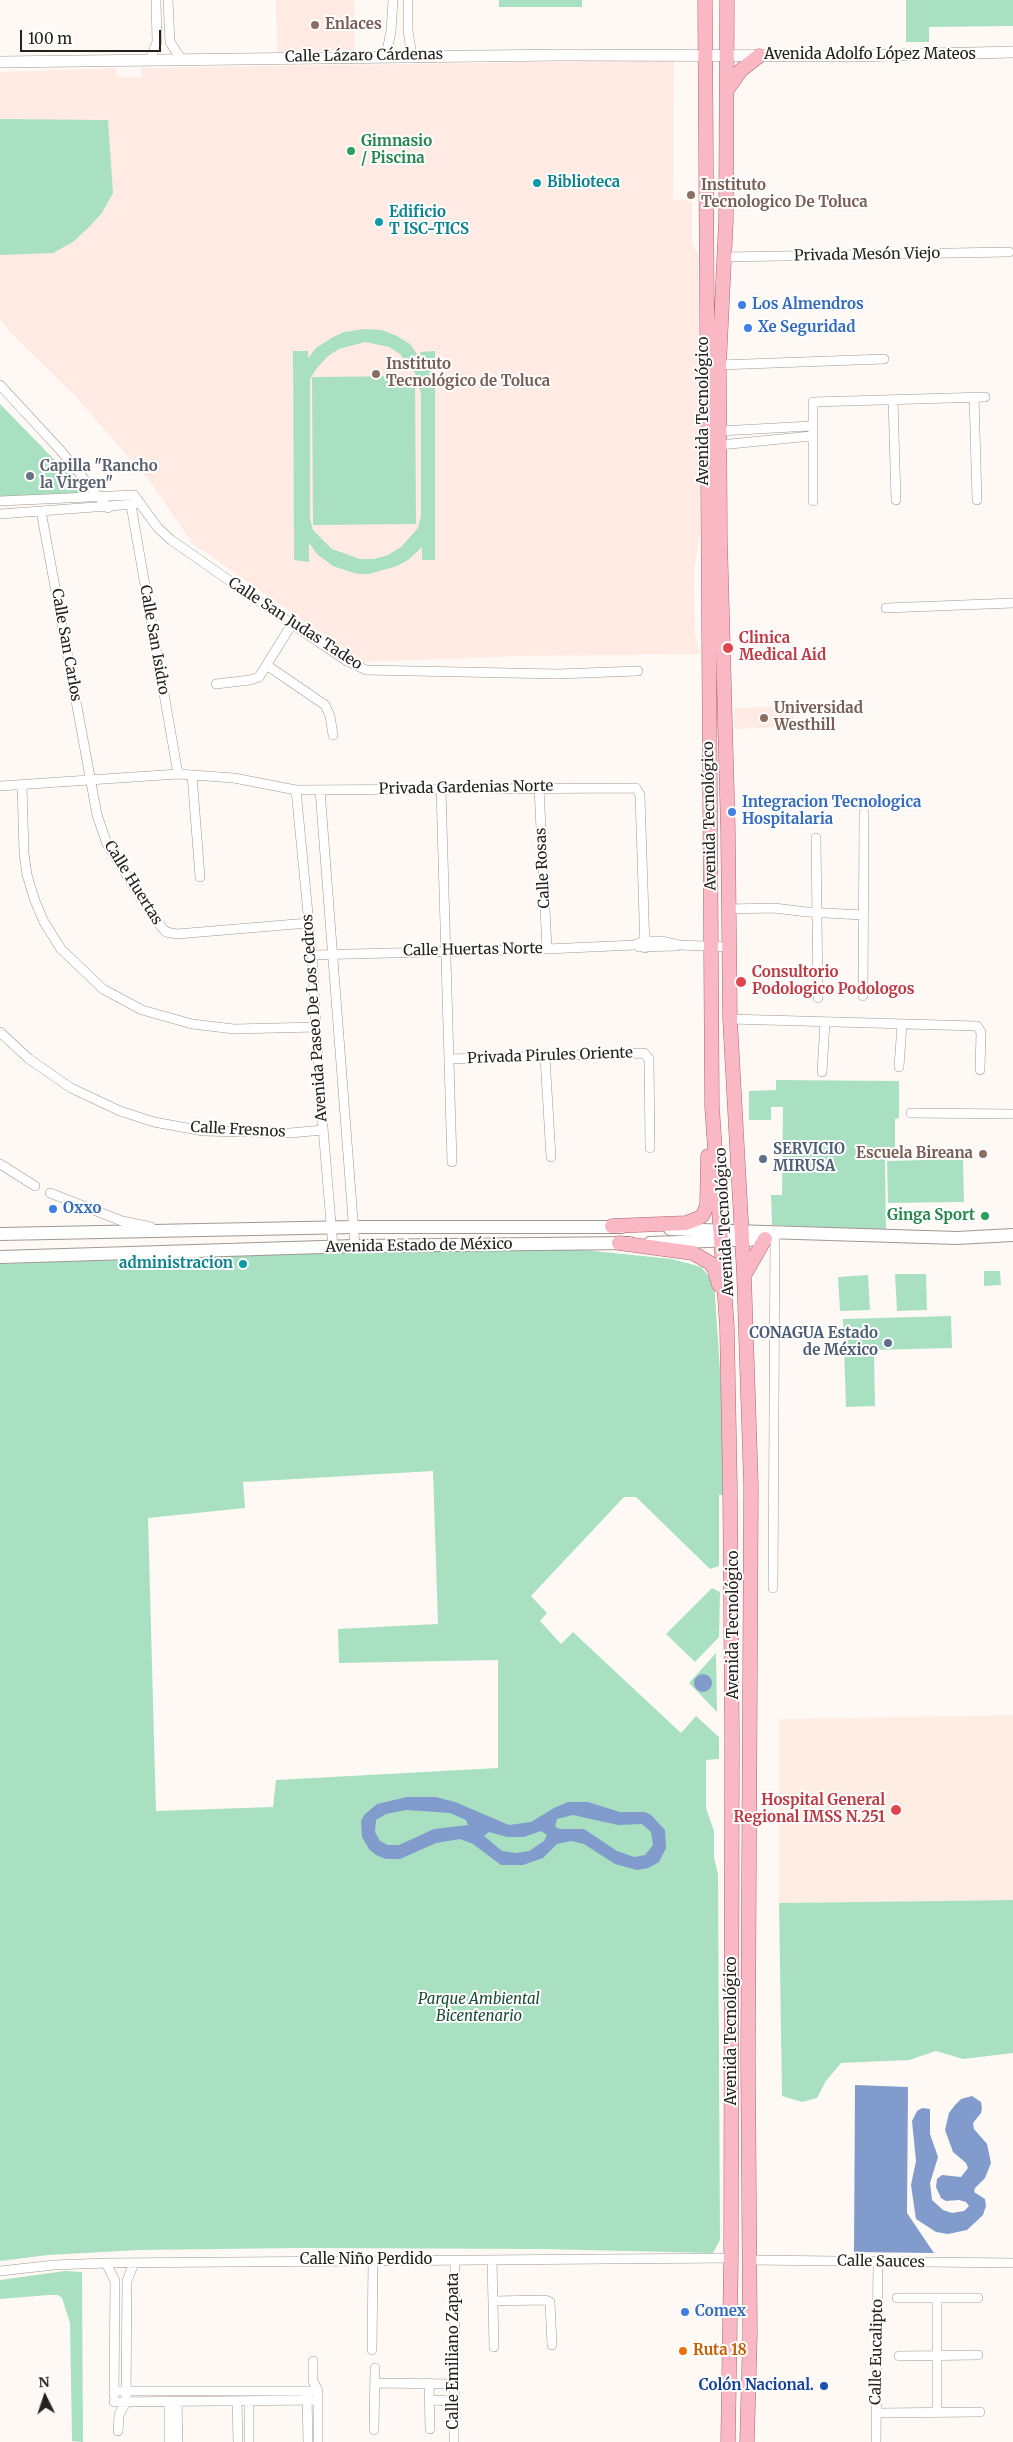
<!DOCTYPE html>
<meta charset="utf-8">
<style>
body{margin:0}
#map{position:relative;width:1013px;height:2442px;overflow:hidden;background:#fef9f5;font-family:Merriweather,serif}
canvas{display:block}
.north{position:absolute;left:20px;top:2372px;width:50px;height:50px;-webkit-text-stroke:4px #fff;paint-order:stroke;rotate:356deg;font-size:14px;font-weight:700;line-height:20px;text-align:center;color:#25211f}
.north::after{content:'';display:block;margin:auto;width:18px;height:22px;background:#25211f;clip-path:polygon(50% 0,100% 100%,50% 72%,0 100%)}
.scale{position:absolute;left:20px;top:30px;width:141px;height:22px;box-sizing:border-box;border:2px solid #25211f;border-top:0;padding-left:6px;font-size:15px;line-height:18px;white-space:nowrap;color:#25211f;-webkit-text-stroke:4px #fff;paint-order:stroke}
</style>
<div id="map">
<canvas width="1013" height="2442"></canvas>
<div class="north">N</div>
<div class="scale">100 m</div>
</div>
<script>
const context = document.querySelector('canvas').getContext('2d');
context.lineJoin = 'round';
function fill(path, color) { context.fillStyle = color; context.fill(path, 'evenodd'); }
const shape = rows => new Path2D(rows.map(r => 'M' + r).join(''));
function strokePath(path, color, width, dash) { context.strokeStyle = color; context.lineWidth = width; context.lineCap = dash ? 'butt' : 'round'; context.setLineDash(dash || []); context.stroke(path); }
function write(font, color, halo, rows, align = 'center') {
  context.font = font + ' Merriweather,serif'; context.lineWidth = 4; context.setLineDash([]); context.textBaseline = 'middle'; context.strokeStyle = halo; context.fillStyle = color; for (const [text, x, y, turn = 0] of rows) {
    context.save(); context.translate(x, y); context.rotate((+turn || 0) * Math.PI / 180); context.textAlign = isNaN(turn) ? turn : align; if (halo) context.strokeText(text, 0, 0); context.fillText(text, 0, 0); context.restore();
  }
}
fill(shape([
 [1013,1715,1013,1900,779,1903,779,1719]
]), '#feede3');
fill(shape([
 [276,0,354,0,355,50,277,52],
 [674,60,673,200,692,199,692,241,698,255,700,536,694,570,695,635,700,654,523,656,363,662,193,544,151,483,76,397,10,332,0,320,0,72,116,68,117,77,141,77,141,68],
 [793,706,794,727,735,729,734,708]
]), '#ffebe3');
fill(shape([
 [499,0,582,0,582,7,499,7],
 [906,0,1013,0,1013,26,929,27,929,42,906,42],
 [0,119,108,120,113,193,102,213,88,228,73,242,53,253,0,255],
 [364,329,382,330,397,336,410,344,420,358,420,352,435,351,435,560,422,560,422,547,408,560,397,566,369,574,357,574,333,566,317,554,309,543,309,562,294,560,293,351,308,351,308,358,316,348,333,337,344,332],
 [365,342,389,347,400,354,415,373,421,394,421,516,418,528,401,547,388,555,374,559,360,559,332,549,313,530,310,519,310,379,317,368,328,356,339,349],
 [415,376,416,524,313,525,312,377],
 [0,404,87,493,0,499],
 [776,1080,899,1081,899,1118,895,1119,895,1156,885,1156,886,1232,772,1225,771,1195,782,1195,783,1107,771,1107,771,1120,749,1120,749,1091,776,1090],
 [963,1159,964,1202,888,1203,887,1161],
 [584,1250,672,1259,701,1267,714,1282,721,1385,723,1495,719,1495,719,1566,710,1569,636,1497,624,1497,531,1596,547,1613,540,1621,561,1644,573,1632,681,1733,696,1716,719,1737,719,1759,706,1760,706,1808,714,1831,714,1857,718,1874,720,2240,713,2253,542,2249,298,2248,139,2250,48,2255,0,2261,0,1264,369,1251],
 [433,1471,438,1624,338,1629,339,1663,498,1660,498,1768,276,1780,273,1807,156,1811,148,1518,245,1508,243,1482],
 [984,1271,1000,1271,1001,1285,984,1286],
 [895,1274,926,1274,927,1310,897,1311],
 [868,1275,870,1310,840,1311,838,1277],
 [951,1316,952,1348,874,1350,875,1406,846,1407,843,1319],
 [712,1588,720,1592,719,1637,695,1662,666,1634],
 [716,1653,717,1712,689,1683],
 [1013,1900,1013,2053,963,2059,936,2051,909,2060,841,2063,826,2081,817,2098,802,2102,782,2096,779,1903],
 [65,2271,82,2272,83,2442,72,2441,70,2323,62,2298,58,2295,49,2295,0,2299,0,2280]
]), '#aae0c2');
fill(shape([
 '694 1683a9 9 0 1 1 18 0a9 9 0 1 1-18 0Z',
 [407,1797,436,1797,455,1802,509,1825,531,1822,554,1808,568,1802,588,1802,620,1812,645,1812,651,1815,665,1830,666,1848,659,1862,648,1868,637,1870,615,1864,584,1844,571,1841,557,1844,543,1858,523,1865,501,1865,473,1844,460,1839,436,1843,400,1859,386,1859,376,1855,369,1849,362,1837,361,1821,364,1815,377,1804],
 [406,1810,450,1813,466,1820,468,1825,434,1829,399,1845,388,1845,380,1841,375,1832,376,1820,386,1814],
 [573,1815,618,1825,642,1824,651,1832,653,1845,645,1855,634,1857,617,1851,584,1829,560,1829,555,1827,557,1819],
 [541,1831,547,1835,544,1841,529,1851,516,1853,502,1851,484,1836,489,1832,507,1837,524,1837],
 [855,2085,908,2087,907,2213,934,2253,854,2252],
 [972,2096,981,2102,982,2108,981,2113,973,2123,974,2129,987,2144,991,2163,985,2178,975,2188,974,2192,985,2199,986,2206,983,2215,967,2230,948,2234,936,2232,916,2219,911,2185,916,2161,912,2121,917,2111,922,2108,930,2109,930,2134,938,2157,930,2183,932,2200,943,2210,952,2213,964,2211,969,2206,966,2202,959,2200,946,2201,941,2198,936,2187,937,2179,942,2175,961,2177,968,2168,966,2163,953,2152,945,2130,949,2113,955,2105,961,2099]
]), '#809bcc');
const minor = shape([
 [168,0,170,42,181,59],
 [408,0,408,31,412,56],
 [386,56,391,31,393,0],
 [150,60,157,42,156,0],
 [725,257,1009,252],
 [719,365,884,359],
 [0,385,61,451,108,508],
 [974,397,977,500],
 [893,400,896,500],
 [720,431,811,426],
 [720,445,811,436],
 [0,501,134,495,158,528,171,540,292,624,347,661,366,670,557,674,638,671],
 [813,501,813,402,985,397],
 [131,505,178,774],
 [41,511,97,815,107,844,154,918,166,932,177,934,308,923],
 [0,514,135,504],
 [886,608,1013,603],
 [268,666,325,705,330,716,333,735],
 [216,684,250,680,259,677,292,624],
 [192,775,200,877],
 [22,785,24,853,27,875,35,901,44,922,61,949,103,989,142,1010,192,1024,234,1029,316,1027],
 [0,786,178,774,234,778,296,790,636,788,640,795,645,948],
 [539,788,547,949],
 [441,789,452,1162],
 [296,790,312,955,319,1080,333,1247],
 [320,790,355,1246],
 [816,838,818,998],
 [728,909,774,908,807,912,863,915],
 [639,947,676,946],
 [312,955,547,949,634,945,645,941,661,941,679,945,729,947],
 [863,996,864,813],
 [730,1019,977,1026,981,1032,980,1070],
 [0,1032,29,1059,71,1088,120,1111,154,1122,203,1131,290,1133,323,1130],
 [545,1057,551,1157],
 [449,1059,644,1053,649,1059,650,1148],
 [899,1067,902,1024],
 [822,1072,825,1022],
 [911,1113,1013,1114],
 [0,1164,35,1186],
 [50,1193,122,1221,151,1227],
 [773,1588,775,1232],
 [492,2260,494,2347],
 [750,2260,1013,2263],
 [106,2263,115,2281,114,2396],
 [0,2271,54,2265,106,2263,731,2258],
 [897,2298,978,2298],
 [937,2298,937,2413],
 [493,2301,545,2300,550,2302,552,2345],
 [372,2350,373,2261],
 [899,2356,978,2355],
 [313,2361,313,2381,318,2391,318,2442],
 [375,2383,454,2384],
 [429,2383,430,2429],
 [114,2391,318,2391],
 [307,2395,308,2442],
 [429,2400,454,2401],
 [237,2401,238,2442],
 [114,2402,318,2400],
 [169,2402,169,2442],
 [177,2402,178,2442],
 [877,2413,980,2412],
 [374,2430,375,2368],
 [118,2431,119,2415,126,2402,127,2281,134,2263],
 [249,2442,249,2401],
 [454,2442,455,2260],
 [876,2442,878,2263]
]);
const tertiary = shape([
 [0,62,561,55,853,56,1013,52]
]);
const secondary = shape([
 [670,1229,957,1238,1013,1235],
 [0,1234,354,1227,622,1227],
 [650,1243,767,1239],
 [0,1257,355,1246,630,1243]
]);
const primary = shape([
 [705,0,712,1106,727,1328,730,1487,732,1736,731,2258,728,2442],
 [727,0,726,220,719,365,720,538,728,831,730,1019,744,1275,751,1485,748,2058,750,2334,747,2442],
 [727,90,741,70,759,56],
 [612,1226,686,1223,699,1218,703,1215,707,1205,708,1156],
 [619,1243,693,1253,710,1263,714,1268,719,1285],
 [745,1274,765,1239]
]);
strokePath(minor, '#a09892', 10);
strokePath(tertiary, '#a09892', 12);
strokePath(secondary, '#a09892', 14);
strokePath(primary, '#ad6570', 15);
strokePath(minor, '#fff', 9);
strokePath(tertiary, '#fff', 11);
strokePath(secondary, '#fff', 12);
strokePath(primary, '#fab8c4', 14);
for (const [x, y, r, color] of [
 [315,25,5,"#8d6e63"],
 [351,151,5,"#2e9e5b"],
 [537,183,5,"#0f9aa8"],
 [691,195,5,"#8d6e63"],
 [379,222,5,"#0f9aa8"],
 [742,305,5,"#3f7fe0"],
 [748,328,5,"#3f7fe0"],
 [376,374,5,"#8d6e63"],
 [30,476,5,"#6b7280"],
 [728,648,6,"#e0444e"],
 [764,718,5,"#8d6e63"],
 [732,812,5,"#3f7fe0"],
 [741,982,6,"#e0444e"],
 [983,1154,5,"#8d6e63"],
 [763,1159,5,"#5c6f8a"],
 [53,1209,5,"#3f7fe0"],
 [985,1216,5,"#2e9e5b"],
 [243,1264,5,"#0f9aa8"],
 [888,1343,5,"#5c6f8a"],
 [896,1810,6,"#e0444e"],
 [685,2312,5,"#3f7fe0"],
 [683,2351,5,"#e8710a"],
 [824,2386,5,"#1a4fb4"]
]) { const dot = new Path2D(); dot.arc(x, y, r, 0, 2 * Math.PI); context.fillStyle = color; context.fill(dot); strokePath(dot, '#fff', 2); }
write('bold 15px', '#785e54', '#fff', [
 ["Enlaces",325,25],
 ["Instituto",701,186],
 ["Tecnologico De Toluca",701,203],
 ["Instituto",386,365],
 ["Tecnológico de Toluca",386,382],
 ["Universidad",774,709],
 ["Westhill",774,726],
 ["Escuela Bireana",973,1154,"right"]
], 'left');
write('15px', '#25211f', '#fff', [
 ["Avenida Adolfo López Mateos",870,55],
 ["Calle Lázaro Cárdenas",364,56,-1],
 ["Privada Mesón Viejo",867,255,-1],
 ["Avenida Tecnológico",704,411,-90],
 ["Calle San Judas Tadeo",295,624,33],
 ["Calle San Isidro",154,640,80],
 ["Calle San Carlos",66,645,80],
 ["Privada Gardenias Norte",466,788,-1],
 ["Avenida Tecnológico",710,816,-91],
 ["Calle Rosas",543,868,-93],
 ["Calle Huertas",133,883,58],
 ["Calle Huertas Norte",473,950,-1],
 ["Avenida Paseo De Los Cedros",315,1018,-94],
 ["Privada Pirules Oriente",550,1056,-2],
 ["Calle Fresnos",238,1130,3],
 ["Avenida Tecnológico",725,1222,-93],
 ["Avenida Estado de México",419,1246,-1],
 ["Avenida Tecnológico",734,1625,-90],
 ["Avenida Tecnológico",732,2031,-90],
 ["Calle Niño Perdido",366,2260],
 ["Calle Sauces",881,2262,1],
 ["Calle Emiliano Zapata",454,2351,-90],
 ["Calle Eucalipto",877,2352,-89]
]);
write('bold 15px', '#27864d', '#fff', [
 ["Gimnasio",361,142],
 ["/ Piscina",361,159],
 ["Ginga Sport",975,1216,"right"]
], 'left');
write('bold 15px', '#0d838f', '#fff', [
 ["Biblioteca",547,183],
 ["Edificio",389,213],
 ["T ISC-TICS",389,230],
 ["administracion",233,1264,"right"]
], 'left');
write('bold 15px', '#366cbe', '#fff', [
 ["Los Almendros",752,305],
 ["Xe Seguridad",758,328],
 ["Integracion Tecnologica",742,803],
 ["Hospitalaria",742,820],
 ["Oxxo",63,1209],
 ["Comex",695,2312]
], 'left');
write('bold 15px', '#5b616d', '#fff', [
 ["Capilla \"Rancho",40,467],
 ["la Virgen\"",40,484]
], 'left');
write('bold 15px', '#be3a42', '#fff', [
 ["Clinica",739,639],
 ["Medical Aid",739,656],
 ["Consultorio",752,973],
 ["Podologico Podologos",752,990],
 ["Hospital General",885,1801,"right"],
 ["Regional IMSS N.251",885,1818,"right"]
], 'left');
write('bold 15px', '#4e5e75', '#fff', [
 ["SERVICIO",773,1150],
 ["MIRUSA",773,1167],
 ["CONAGUA Estado",878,1334,"right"],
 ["de México",878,1351,"right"]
], 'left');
write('italic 15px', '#1b4a34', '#fff', [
 ["Parque Ambiental",479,2000],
 ["Bicentenario",479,2017]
]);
write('bold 15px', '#c56008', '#fff', [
 ["Ruta 18",693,2351]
], 'left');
write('bold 15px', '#164399', '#fff', [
 ["Colón Nacional.",814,2386]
], 'right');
</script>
